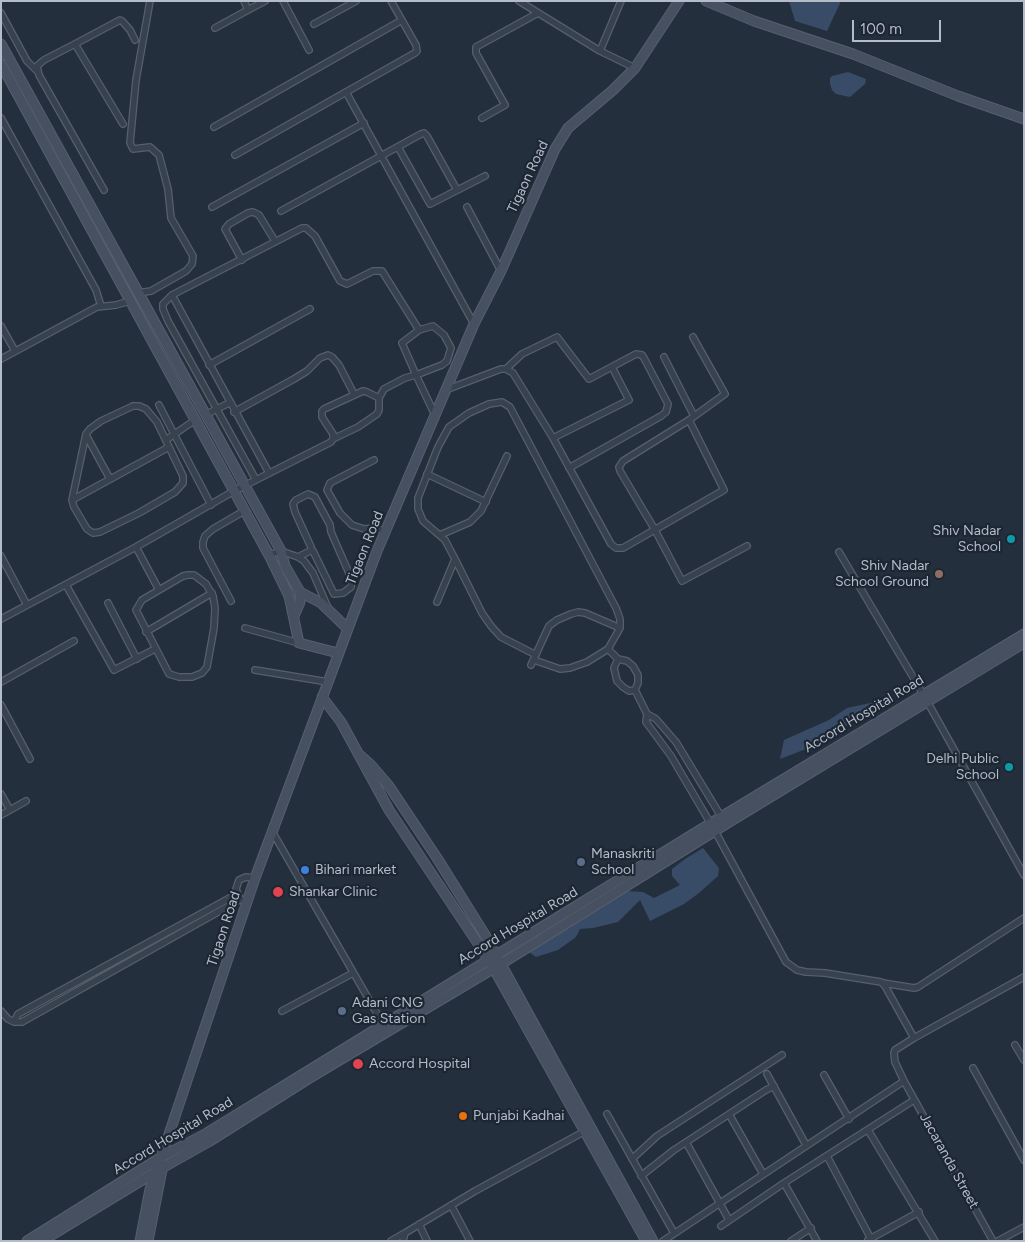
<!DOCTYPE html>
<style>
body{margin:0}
#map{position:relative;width:1025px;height:1242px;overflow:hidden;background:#242f3e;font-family:Figtree,sans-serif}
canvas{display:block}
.frame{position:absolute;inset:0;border:2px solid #b4bcc9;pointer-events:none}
.scale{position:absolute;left:852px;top:20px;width:89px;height:22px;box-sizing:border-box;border:2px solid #b4bcc9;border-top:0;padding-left:6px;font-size:15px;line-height:18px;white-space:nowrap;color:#b4bcc9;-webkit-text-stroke:4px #1d2633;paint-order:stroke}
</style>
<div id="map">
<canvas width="1025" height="1242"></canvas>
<div class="frame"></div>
<div class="scale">100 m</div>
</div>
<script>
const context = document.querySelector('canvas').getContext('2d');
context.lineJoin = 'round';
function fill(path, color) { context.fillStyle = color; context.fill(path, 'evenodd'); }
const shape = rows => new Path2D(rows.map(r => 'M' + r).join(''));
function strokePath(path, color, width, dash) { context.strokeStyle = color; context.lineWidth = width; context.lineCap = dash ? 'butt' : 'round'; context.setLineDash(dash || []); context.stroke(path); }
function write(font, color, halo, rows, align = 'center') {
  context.font = font + ' Figtree,sans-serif'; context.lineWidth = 4.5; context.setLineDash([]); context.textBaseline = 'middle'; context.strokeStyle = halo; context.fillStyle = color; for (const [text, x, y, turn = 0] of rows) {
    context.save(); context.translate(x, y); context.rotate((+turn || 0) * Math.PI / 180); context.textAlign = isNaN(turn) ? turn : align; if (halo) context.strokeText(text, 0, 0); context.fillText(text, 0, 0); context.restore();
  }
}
fill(shape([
 [789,1,841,1,827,31,795,21],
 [848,72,866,79,865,84,850,97,836,94,832,90,830,84,830,78,832,76],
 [894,698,882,708,858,716,844,728,838,735,823,735,806,749,780,759,784,740,829,720,847,708],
 [703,848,719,868,718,876,699,893,684,904,650,921,640,900,618,922,593,928,580,929,576,937,558,950,536,957,529,952,627,891,643,892,654,898,680,885,672,876,672,869,685,859]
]), '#394c67');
const street = shape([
 [244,1,248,10,265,1],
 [283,1,309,50],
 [519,1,600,51,635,68],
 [1,13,27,61,37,71],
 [314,24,356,1],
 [215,28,248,10],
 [75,44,120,20,122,21,130,30,135,40],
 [600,51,621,1],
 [346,92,474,324],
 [1,118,96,290,101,306],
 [482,118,505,105,476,53,476,47,538,13],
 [214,127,402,20],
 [398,147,430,204,485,176],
 [235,155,415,53,417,51,416,45,391,1],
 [104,190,39,75,37,66,44,60,75,44,123,124],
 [212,207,364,123],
 [467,207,501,271],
 [281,211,421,134,424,133,427,136,457,190],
 [242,260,225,229,229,224,248,213,253,212,259,215,275,241],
 [138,293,151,291,186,271,192,264,193,256,171,218,168,189,159,155,150,147,133,149,130,143,136,80,150,1],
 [172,295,269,473],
 [1,326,15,351],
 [693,337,725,394,689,420,623,461,619,467,620,471,655,530,682,581,747,546],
 [664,357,694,416],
 [1,359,97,307,116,305,130,301],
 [209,365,310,309],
 [506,369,522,354,557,337,589,379,636,354,642,355,644,358,668,404,666,412,661,416,569,468],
 [448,389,501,369,506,369,513,373,553,438,611,544,616,548,623,548,724,490,689,420],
 [159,405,211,505],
 [133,406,139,406,146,409,157,422,183,476,183,483,175,492,139,513,100,532,93,533,87,529,74,507,72,500,86,434,90,429,101,421,133,406],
 [234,412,294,379,307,371,320,358,328,355,332,357,339,365,354,394],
 [205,415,229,403],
 [86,435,110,479],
 [553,438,629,400,612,367],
 [333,439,358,427,377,414,379,410,379,398,384,389,405,378,416,375,402,343,419,330],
 [166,440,195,420],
 [374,460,330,483,327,490,340,513,352,525,364,529,376,528,386,532],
 [427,474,486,502],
 [256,480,168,321,163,309,163,304,172,295,302,228,306,228,315,236,340,281,347,284,373,271,382,271,419,330,433,326,444,335,451,348,447,361,442,365,416,375,435,415],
 [72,500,169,447],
 [440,535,470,522,481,511,507,456],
 [136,547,159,590],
 [311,547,295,512,293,504,296,500,308,494,315,497,330,525,331,532,352,580,351,587,343,593,334,594,313,551],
 [839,552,923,694,1024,875],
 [269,555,281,551,298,557,304,561,313,573,328,608],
 [1,556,27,605],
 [298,557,310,551],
 [455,559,482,613,491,626,501,637,536,655],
 [188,575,194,575,206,584,213,596,215,608,214,628,207,667,202,673,192,677,179,677,169,674,136,610,142,600,183,576,188,575],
 [66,585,114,670,155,649],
 [231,601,203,548,203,542,205,536,213,529,244,511],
 [437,602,455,559,445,540,423,521,418,509,418,498,438,447,449,427,469,413,489,404,502,402,510,407,616,608,620,619,620,628,608,649,618,659],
 [108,603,137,659],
 [1,619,136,547,234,491,331,442,333,439,333,434,322,417,322,411,324,409,363,391,367,392,379,398],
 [245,628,299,643],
 [146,632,212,593],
 [534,660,560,669,570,668,587,662,608,649],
 [531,665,549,626,557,620,571,614,578,612,585,613,620,628],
 [255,670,328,682],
 [1,682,74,641],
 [635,690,629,691,623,687,617,681,614,668,618,659,627,661,633,666,638,675,638,683,635,690,647,714],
 [1,705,30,759],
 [1,794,10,810],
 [1,815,26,801],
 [722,818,676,742,656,719,647,714,646,722,671,756,715,831,786,962,797,970,806,972,825,973,881,982,885,986,914,1038],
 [273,833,383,1024],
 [239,897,236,889,239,880,246,877,255,878],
 [883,983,914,988,918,987,1024,918],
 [1,1011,8,1019,14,1022,22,1022,241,899],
 [282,1011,353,973],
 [14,1022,18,1014,237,894],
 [1015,1045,1024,1060],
 [973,1068,1024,1160],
 [767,1074,806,1145],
 [824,1075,849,1119],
 [607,1114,674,1233],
 [729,1114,763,1174],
 [868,1130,935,1241],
 [686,1142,729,1220],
 [827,1156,871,1239],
 [632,1159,657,1136,782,1055],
 [641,1176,674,1150,766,1090,774,1086],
 [784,1183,817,1241],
 [451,1205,470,1241],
 [419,1224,427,1241],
 [721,1226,784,1183,914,1100],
 [868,1240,919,1212],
 [391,1241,405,1233],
 [403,1241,405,1233,475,1191,587,1130],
 [663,1241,904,1081],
 [791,1241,811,1228],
 [993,1241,904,1081,895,1062,894,1053,895,1050,914,1038,1024,977],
 [998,1241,1024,1227]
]);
const secondary = shape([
 [706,1,754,21,853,54,958,96,1024,119],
 [1,44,281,551,285,566,300,592,300,602,294,616],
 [1,64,270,557,289,596,299,643,338,653],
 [300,592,321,603,347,628],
 [322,697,341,722,389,810,489,960,646,1241],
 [361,756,371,765,389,786,437,858,485,935,653,1241],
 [27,1241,163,1156,207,1133,721,817,1024,634],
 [42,1241,162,1168,210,1141,308,1079,501,964,726,824,1024,643],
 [140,1241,150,1189,159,1159,163,1152,255,878,377,551,474,324,501,271,555,149,568,128,613,90,635,68,679,1],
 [148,1241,163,1165]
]);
strokePath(street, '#565f6c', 8);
strokePath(secondary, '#565f6c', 11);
strokePath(street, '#38414e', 5.5);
strokePath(secondary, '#465061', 9);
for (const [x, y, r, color] of [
 [1011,539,5,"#0f9aa8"],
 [939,574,5,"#8d6e63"],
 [1009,767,5,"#0f9aa8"],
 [581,862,5,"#5c6f8a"],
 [305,870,5,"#3f7fe0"],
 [278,892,6,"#e0444e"],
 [342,1011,5,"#5c6f8a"],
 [358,1064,6,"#e0444e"],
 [463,1116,5,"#e8710a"]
]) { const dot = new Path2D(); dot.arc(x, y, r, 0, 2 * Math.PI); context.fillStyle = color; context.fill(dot); strokePath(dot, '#1d2633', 2); }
write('14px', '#b4bcc9', '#1d2633', [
 ["Tigaon Road",528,177,-65],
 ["Tigaon Road",365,548,-68],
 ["Accord Hospital Road",864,714,-31],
 ["Accord Hospital Road",518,926,-31],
 ["Tigaon Road",224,929,-72],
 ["Accord Hospital Road",173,1136,-31],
 ["Jacaranda Street",949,1161,61]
]);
write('14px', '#b4bcc9', '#1d2633', [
 ["Shiv Nadar",1001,531,"right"],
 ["School",1001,547,"right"],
 ["Shiv Nadar",929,566,"right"],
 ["School Ground",929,582,"right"],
 ["Delhi Public",999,759,"right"],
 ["School",999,775,"right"],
 ["Manaskriti",591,854],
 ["School",591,870],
 ["Bihari market",315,870],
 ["Shankar Clinic",289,892],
 ["Adani CNG",352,1003],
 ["Gas Station",352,1019],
 ["Accord Hospital",369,1064],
 ["Punjabi Kadhai",473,1116]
], 'left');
</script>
